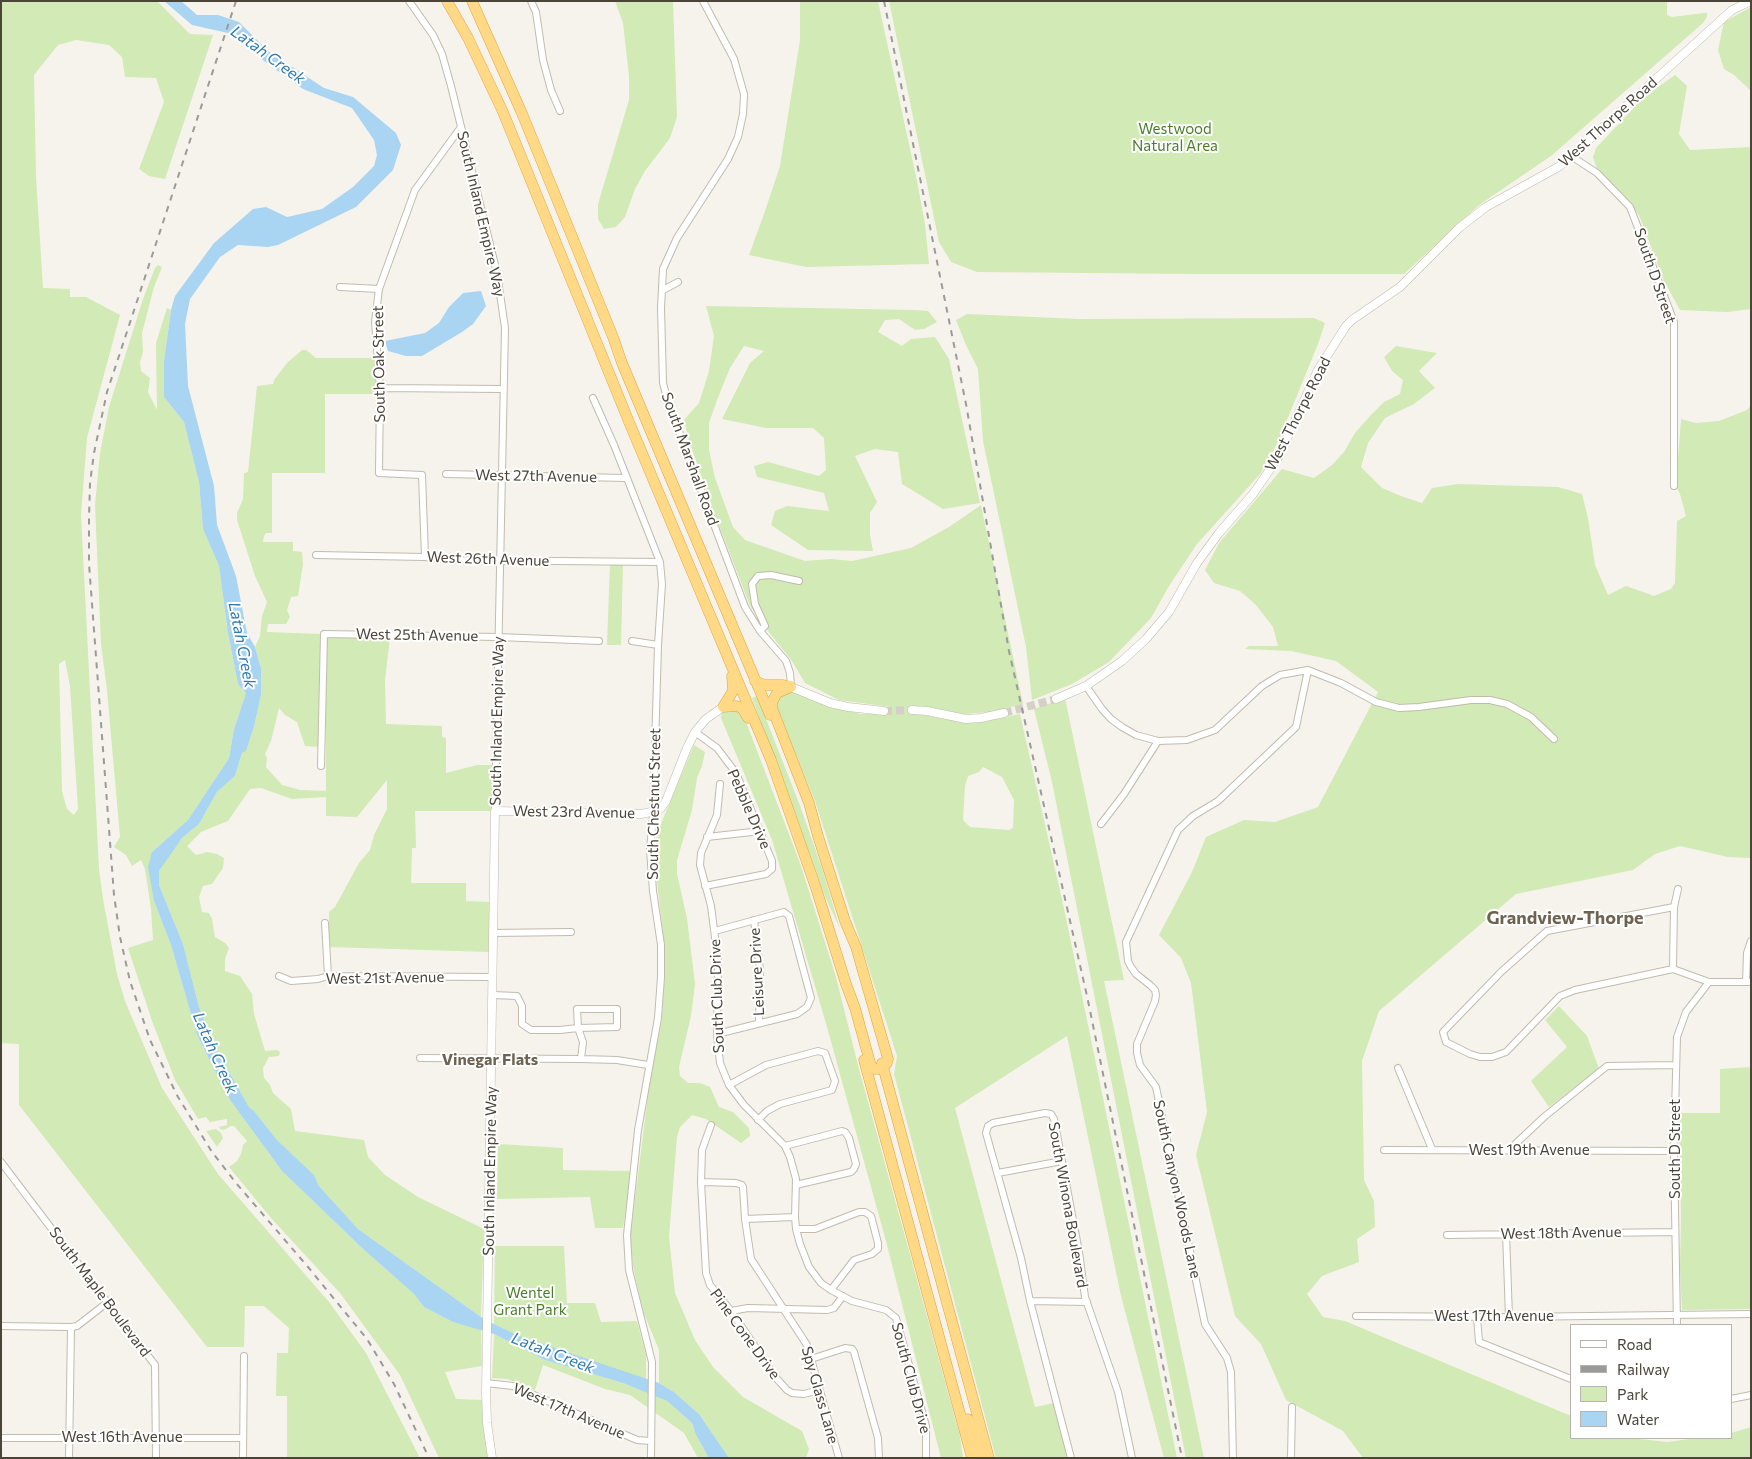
<!DOCTYPE html>
<style>
body{margin:0}
#map{position:relative;width:1752px;height:1459px;overflow:hidden;background:#f6f3ec;font-family:Commissioner,sans-serif}
canvas{display:block}
.frame{position:absolute;inset:0;border:2px solid #4b4439;pointer-events:none}
.legend{position:absolute;left:1570px;top:1324px;width:162px;height:115px;box-sizing:border-box;background:#fff;border:1px solid #b7b4b0;margin:0;padding:6px 9px;list-style:none;font-size:15px;color:#4b4439}
.legend li{display:flex;align-items:center;gap:10px;height:25px}
.legend b{width:25px;border:1px solid #b7b4b0}
</style>
<div id="map">
<canvas width="1752" height="1459"></canvas>
<div class="frame"></div>
<ul class="legend">
<li><b style="height:6px;background:#fff"></b>Road</li>
<li><b style="height:6px;background:#9a9a9a"></b>Railway</li>
<li><b style="height:14px;background:#d2eab5"></b>Park</li>
<li><b style="height:14px;background:#a9d4f2"></b>Water</li>
</ul>
</div>
<script>
const context = document.querySelector('canvas').getContext('2d');
context.lineJoin = 'round';
function fill(path, color) { context.fillStyle = color; context.fill(path, 'evenodd'); }
const shape = rows => new Path2D(rows.map(r => 'M' + r).join(''));
function strokePath(path, color, width, dash) { context.strokeStyle = color; context.lineWidth = width; context.lineCap = dash ? 'butt' : 'round'; context.setLineDash(dash || []); context.stroke(path); }
function write(font, color, halo, rows, align = 'center') {
  context.font = font + ' Commissioner,sans-serif'; context.lineWidth = 4; context.setLineDash([]); context.textBaseline = 'middle'; context.strokeStyle = halo; context.fillStyle = color; for (const [text, x, y, turn = 0] of rows) {
    context.save(); context.translate(x, y); context.rotate((+turn || 0) * Math.PI / 180); context.textAlign = isNaN(turn) ? turn : align; if (halo) context.strokeText(text, 0, 0); context.fillText(text, 0, 0); context.restore();
  }
}
fill(shape([
 [1,1,157,1,190,34,213,35,165,179,149,176,139,169,164,102,156,78,125,77,122,57,109,45,76,40,58,45,34,75,36,177,43,288,70,289,70,297,86,297,120,315,87,438,81,515,99,869,103,899,117,974,125,1001,162,1088,218,1174,329,1302,366,1353,420,1458,287,1458,287,1396,276,1396,277,1353,288,1353,289,1328,264,1306,245,1306,244,1347,207,1347,19,1105,19,1044,1,1043],
 [65,660,70,686,78,809,74,815,67,809,62,791,59,664],
 [615,1,673,1,677,117,670,138,645,171,635,189,625,217,616,227,604,229,598,219,598,204,629,100,629,76,623,23],
 [800,1,878,1,917,181,925,224,929,264,806,267,749,255,764,214,780,166,800,40],
 [889,1,1667,1,1667,15,1672,17,1704,13,1707,13,1707,17,1703,23,1551,156,1479,205,1404,274,1197,274,977,272,951,262,939,242],
 [1751,7,1751,91,1734,75,1724,69,1718,50,1724,22],
 [1675,75,1687,86,1679,134,1690,150,1751,147,1751,309,1727,312,1680,310,1664,281,1639,215,1597,169,1593,157,1596,148,1644,97],
 [158,265,162,267,154,287,142,333,143,352,140,362,141,371,150,378,148,392,157,410,156,343,167,308,171,310,164,361,164,397,184,422,199,482,203,529,219,566,228,633,238,684,246,693,234,729,229,758,188,820,152,852,154,901,171,945,197,1035,230,1100,282,1171,362,1248,414,1294,424,1307,453,1322,481,1329,482,1366,445,1372,456,1399,482,1400,483,1424,488,1458,439,1458,400,1375,340,1293,271,1218,229,1167,237,1161,241,1154,243,1145,247,1141,234,1126,231,1126,224,1130,220,1129,219,1127,227,1125,227,1119,210,1122,206,1117,198,1119,175,1080,152,1021,128,948,153,940,151,909,145,869,141,860,132,866,126,855,114,847,120,837,107,690,101,644,95,505,100,453,109,407,143,299,155,268],
 [706,306,915,310,928,311,937,322,924,329,915,330,899,319,885,320,878,332,902,346,911,339,935,337,949,359,980,503,943,509,902,484,898,452,875,449,855,456,877,502,870,513,870,535,873,551,808,550,771,525,775,511,787,506,829,511,824,493,757,477,754,466,768,462,819,476,826,470,824,438,813,428,766,428,722,419,750,363,764,351,744,346,730,368,717,400,709,423,709,450,715,478,733,527,745,540,805,561,832,559,852,561,911,548,949,527,981,505,1023,704,991,712,963,714,924,706,912,707,913,713,961,722,982,722,1020,714,1065,913,1177,1458,1164,1458,1121,1296,1067,1036,955,1108,1035,1407,1054,1403,1069,1458,996,1458,894,1074,897,1056,815,801,777,708,777,699,783,693,792,692,826,705,861,714,887,714,891,707,839,700,805,683,792,661,771,635,750,606,714,512,689,441,684,420,699,403,709,371,714,336],
 [983,767,1002,777,1014,800,1013,828,1009,830,970,827,963,820,965,786,968,776,979,772],
 [967,314,1079,319,1314,318,1325,323,1318,344,1278,442,1261,473,1197,544,1169,586,1151,618,1109,662,1072,684,1032,700,1026,647,983,441,978,369,966,345,956,320],
 [1396,346,1437,353,1419,371,1435,388,1414,404,1385,418,1368,443,1361,467,1382,488,1401,496,1422,503,1432,488,1458,484,1558,487,1582,494,1588,518,1595,565,1608,595,1626,586,1654,596,1671,589,1675,583,1677,521,1686,516,1680,494,1676,486,1681,419,1696,423,1719,421,1747,410,1751,405,1751,858,1728,857,1680,846,1655,854,1633,870,1516,894,1379,1011,1362,1061,1364,1180,1374,1201,1375,1227,1357,1239,1359,1262,1322,1276,1307,1294,1323,1317,1345,1321,1571,1416,1571,1438,1630,1438,1667,1442,1698,1438,1731,1438,1731,1433,1751,1427,1751,1458,1363,1458,1343,1431,1286,1400,1261,1344,1235,1316,1196,1155,1207,1112,1191,983,1181,958,1159,935,1192,872,1206,837,1244,820,1275,822,1318,807,1378,692,1336,661,1291,651,1245,649,1249,646,1278,646,1273,627,1256,605,1240,591,1214,583,1205,570,1219,543,1282,469,1314,478,1332,465,1344,452,1355,433,1370,416,1384,402,1400,394,1403,380,1392,371,1384,357],
 [302,350,306,350,316,358,377,358,378,394,325,394,325,473,272,473,272,533,266,533,264,536,263,542,293,542,293,551,302,552,303,564,298,596,291,597,287,610,290,617,286,624,268,624,267,632,321,634,319,747,305,746,297,722,285,715,279,708,271,741,265,754,267,758,266,767,282,785,300,790,326,791,326,643,327,638,330,636,390,638,385,680,386,724,442,726,442,737,446,738,446,773,477,765,493,765,492,811,415,811,416,848,412,848,411,883,466,883,466,901,490,902,489,952,329,947,329,912,335,907,359,863,370,850,374,835,387,809,387,780,357,817,326,816,326,797,292,799,261,788,250,789,228,821,201,832,187,846,196,855,207,852,217,854,224,858,223,868,212,884,203,886,199,897,202,912,209,913,212,919,215,937,225,943,229,948,225,959,225,971,240,976,252,994,254,1014,265,1051,277,1050,280,1052,279,1056,269,1057,263,1068,264,1078,270,1085,273,1093,291,1109,295,1131,364,1140,368,1157,385,1175,418,1197,484,1229,481,1317,358,1229,319,1186,314,1175,277,1140,254,1111,249,1107,216,1049,199,1007,183,944,159,885,159,871,168,856,182,838,199,824,217,792,235,776,242,753,246,751,254,727,261,695,261,668,255,647,260,636,262,616,267,602,255,576,237,520,237,513,243,499,244,473,248,472,257,386,273,384,274,380,287,363],
 [610,565,623,565,621,645,607,645],
 [757,696,799,803,823,871,840,929,825,896,752,698],
 [1065,698,1124,980,1104,981,1204,1458,1186,1458,1052,782,1034,709],
 [737,709,743,714,800,863,836,977,859,1069,960,1436,963,1458,941,1458,887,1245,827,1027,772,840,721,718,722,711],
 [694,745,705,752,702,766,697,778,692,810,677,860,677,874,687,918,695,984,691,1016,679,1067,680,1076,688,1083,700,1083,710,1087,719,1107,733,1112,749,1128,750,1136,741,1143,706,1119,692,1115,680,1127,677,1137,669,1237,675,1293,695,1340,713,1367,743,1397,802,1431,809,1449,806,1458,729,1458,699,1414,674,1392,659,1383,659,1350,643,1311,633,1266,630,1239,651,1071,661,1025,663,1006,664,942,654,856,655,844,657,833],
 [1559,1006,1587,1036,1599,1069,1549,1107,1531,1081,1567,1047,1545,1020],
 [1751,1067,1751,1309,1682,1310,1680,1267,1681,1218,1679,1113,1720,1113,1720,1069],
 [216,1129,221,1133,223,1138,217,1147,206,1131],
 [498,1144,563,1148,563,1170,632,1171,623,1228,595,1228,590,1197,497,1199],
 [495,1246,564,1246,567,1303,595,1303,601,1322,637,1321,646,1355,646,1380,518,1336,494,1324],
 [494,1334,545,1360,623,1383,667,1401,692,1423,696,1435,709,1458,698,1458,684,1433,630,1395,605,1389,543,1365,535,1390,507,1379,492,1378]
]), '#d2eab5');
fill(shape([
 [164,1,181,1,197,15,218,15,239,22,268,51,324,88,353,97,396,133,401,145,393,170,356,207,278,245,268,247,238,245,220,257,190,299,185,324,188,386,214,486,217,525,236,576,247,633,255,647,261,668,261,695,254,727,246,751,242,753,235,776,217,792,199,824,182,838,159,871,159,885,183,944,199,1007,216,1049,249,1107,254,1111,277,1140,314,1175,319,1186,358,1229,481,1317,494,1324,519,1336,659,1383,674,1392,699,1414,729,1458,709,1458,696,1435,692,1423,667,1401,623,1383,545,1360,494,1334,453,1322,424,1307,414,1294,362,1248,282,1171,230,1100,197,1035,171,945,154,901,148,867,152,852,188,820,229,758,234,729,246,693,238,684,228,633,219,566,203,529,199,482,184,422,164,397,164,361,171,310,175,296,214,243,253,209,266,207,287,217,322,209,353,187,374,166,377,155,374,140,352,108,303,89,264,61,237,35,192,25],
 [481,291,486,306,473,324,462,332,422,356,406,356,388,351,385,341,425,333,439,323,449,307,463,293]
]), '#a9d4f2');
strokePath(shape([
 [884,711,912,710],
 [1004,713,1056,699]
]), '#d4d0c8', 8, [8, 4]);
const minor = shape([
 [409,1,433,35,442,54,451,86,497,273,505,328,495,811],
 [531,1,536,12,543,60,551,90,560,111],
 [703,1,734,59,744,94,743,114,738,137,728,159,677,238,663,269,661,308,663,383,668,402,745,607,760,631,786,661,790,673,791,687],
 [1571,156,1597,173,1630,207,1674,322,1674,486],
 [340,287,379,289],
 [663,290,678,282],
 [380,388,503,389],
 [593,398,614,445,660,562,662,584,658,645,653,816,650,850,653,891,661,945,661,977,658,1018,638,1130,627,1235,629,1270,652,1362,651,1458],
 [446,474,626,478],
 [316,555,425,557,450,560,660,562],
 [425,557,422,475,379,473,380,388,375,322,379,289,415,190,461,127],
 [760,631,765,626,755,604,752,584,758,576,771,575,799,581],
 [632,641,658,645],
 [1086,686,1102,709,1111,719,1122,727,1136,735,1158,741,1187,740,1215,730,1262,686,1280,675,1308,670,1341,683,1376,702,1399,708,1419,707,1471,700,1490,700,1507,704,1531,717,1554,739],
 [695,732,717,748,736,773,772,861,772,869,766,874,705,886],
 [321,766,324,634,498,637,599,641],
 [720,784,717,815,701,853,700,865,711,906,718,961,717,1034,720,1063,729,1085,744,1105,785,1146,790,1157,796,1179,795,1217,796,1229,800,1244,809,1267,821,1283,831,1290,852,1301,886,1310,896,1318,926,1426,926,1458],
 [1101,824,1124,794,1158,741],
 [707,837,761,831],
 [1674,907,1547,931,1501,972,1443,1032,1446,1042,1470,1054,1480,1057,1492,1057,1506,1052,1560,996,1575,990,1673,969,1709,982,1751,982],
 [754,920,760,970,759,1023],
 [325,923,328,976],
 [715,931,784,912,789,916,811,998,807,1007,797,1014,717,1034],
 [493,933,571,932],
 [1673,969,1674,907,1678,889],
 [279,976,291,981,318,979,328,976,492,977],
 [1746,982,1747,953,1751,941],
 [492,995,517,996,522,1006,522,1024,531,1030,560,1030,578,1028,617,1027,617,1009,577,1009,578,1028,583,1042,581,1059],
 [420,1058,581,1059,617,1060,648,1065],
 [1398,1068,1432,1149],
 [729,1085,766,1065,818,1051,825,1053,835,1081,832,1090,780,1104,767,1111,758,1120],
 [711,1125,702,1150,701,1182,706,1273,710,1285,731,1311,777,1379,787,1390,792,1393,804,1394,819,1390],
 [785,1146,842,1131,845,1132,849,1138,856,1164,854,1169,851,1172,796,1185],
 [1510,1149,1544,1117,1607,1066,1676,1065],
 [1384,1150,1674,1151],
 [1,1162,155,1365,156,1458],
 [998,1173,1062,1161],
 [701,1182,736,1183,742,1185,743,1187,745,1219,751,1259,807,1345,839,1458],
 [745,1219,795,1217],
 [796,1229,815,1229,859,1212,865,1212,871,1216,878,1243,878,1249,872,1254,854,1260,831,1290],
 [1506,1233,1509,1317],
 [1447,1235,1675,1232],
 [1030,1301,1087,1302],
 [731,1311,748,1308,827,1310,834,1308,843,1296],
 [1356,1316,1509,1317,1751,1314],
 [1477,1317,1479,1342,1571,1379],
 [1677,1325,1674,1151,1677,1037,1686,1012,1709,982],
 [1,1326,71,1327,77,1326,108,1302],
 [811,1359,845,1348,852,1349,854,1352,878,1438,879,1458],
 [486,1383,513,1386,637,1440,651,1441],
 [1731,1399,1751,1395],
 [1,1438,243,1438],
 [69,1458,71,1327],
 [243,1458,244,1356],
 [1071,1458,1030,1301,1021,1258,986,1133,988,1126,993,1123,1045,1113,1051,1114,1054,1119,1079,1252,1085,1297,1118,1392,1132,1458],
 [1233,1458,1231,1372,1227,1358,1205,1324,1156,1087,1140,1065,1137,1053,1137,1044,1155,1001,1156,995,1155,990,1150,985,1136,974,1131,967,1128,961,1126,942,1178,830,1193,816,1218,801,1296,727,1308,670],
 [1291,1458,1292,1407]
]);
const tertiary = shape([
 [791,687,830,703,848,707,884,711],
 [1056,699,1086,686,1122,661,1146,639,1169,612,1197,563,1219,533,1253,494,1278,458,1318,370,1346,326,1352,320,1400,287,1459,228,1486,207,1560,166,1732,10,1751,1],
 [912,710,927,711,966,719,981,718,1004,713],
 [492,1458,487,1423,486,1392,495,811,641,814,656,811,661,808,666,801,687,748,695,732,706,719,723,707]
]);
const trunk = shape([
 [447,1,468,38,503,112,629,422,771,760,816,888,846,984,855,1008,871,1066,875,1069,881,1069,887,1063,888,1059,856,947,845,921,818,836,809,803,772,708,772,702,777,693,791,687],
 [472,1,521,111,613,337,622,363,770,715],
 [755,681,765,685,782,685,790,686],
 [723,707,736,706,742,708,748,718],
 [723,707,733,691,732,676],
 [864,1060,972,1458],
 [882,1063,989,1458],
 [968,1419,981,1458]
]);
strokePath(minor, '#c2bbae', 8);
strokePath(tertiary, '#c2bbae', 9);
strokePath(trunk, '#e0a43c', 11);
strokePath(minor, '#fff', 6);
strokePath(tertiary, '#fff', 8);
strokePath(trunk, '#ffd985', 10);
strokePath(shape([
 [236,1,116,365,107,392,94,453,90,483,89,518,89,564,114,895,120,937,130,981,150,1040,178,1097,212,1152,236,1183,308,1267,367,1339,394,1384,429,1458],
 [884,1,966,404,1009,651,1087,996,1182,1458]
]), '#9a9a9a', 2, [6, 6]);
write('15px', '#4b4439', '#fff', [
 ["West Thorpe Road",1608,122,-42],
 ["South Inland Empire Way",481,214,77],
 ["South D Street",1655,276,71],
 ["South Oak Street",379,364,-91],
 ["West Thorpe Road",1298,414,-63],
 ["South Marshall Road",690,459,70],
 ["West 27th Avenue",536,476,1],
 ["West 26th Avenue",488,559,2],
 ["West 25th Avenue",417,635,1],
 ["South Inland Empire Way",497,721,-89],
 ["South Chestnut Street",654,804,-89],
 ["Pebble Drive",749,809,66],
 ["West 23rd Avenue",574,812,1],
 ["Leisure Drive",757,972,-93],
 ["West 21st Avenue",385,978,-1],
 ["South Club Drive",717,996,-92],
 ["South D Street",1675,1149,-90],
 ["West 19th Avenue",1529,1150],
 ["South Inland Empire Way",490,1171,-89],
 ["South Canyon Woods Lane",1177,1189,78],
 ["South Winona Boulevard",1068,1205,80],
 ["West 18th Avenue",1561,1233,-1],
 ["South Maple Boulevard",100,1292,53],
 ["West 17th Avenue",1494,1316],
 ["Pine Cone Drive",745,1334,54],
 ["South Club Drive",911,1378,75],
 ["Spy Glass Lane",820,1395,74],
 ["West 17th Avenue",569,1411,23],
 ["West 16th Avenue",122,1437]
]);
write('15px', '#4a7f2a', '#fff', [
 ["Westwood",1175,129],
 ["Natural Area",1175,146],
 ["Wentel",530,1293],
 ["Grant Park",530,1310]
]);
write('italic 16px', '#2e7ab2', '#fff', [
 ["Latah Creek",268,55,36],
 ["Latah Creek",242,645,79],
 ["Latah Creek",215,1053,66],
 ["Latah Creek",553,1353,21]
]);
write('bold 16px', '#6e6250', '#fff', [
 ["Vinegar Flats",490,1060]
]);
write('bold 18px', '#6e6250', '#fff', [
 ["Grandview-Thorpe",1565,918]
]);
</script>
